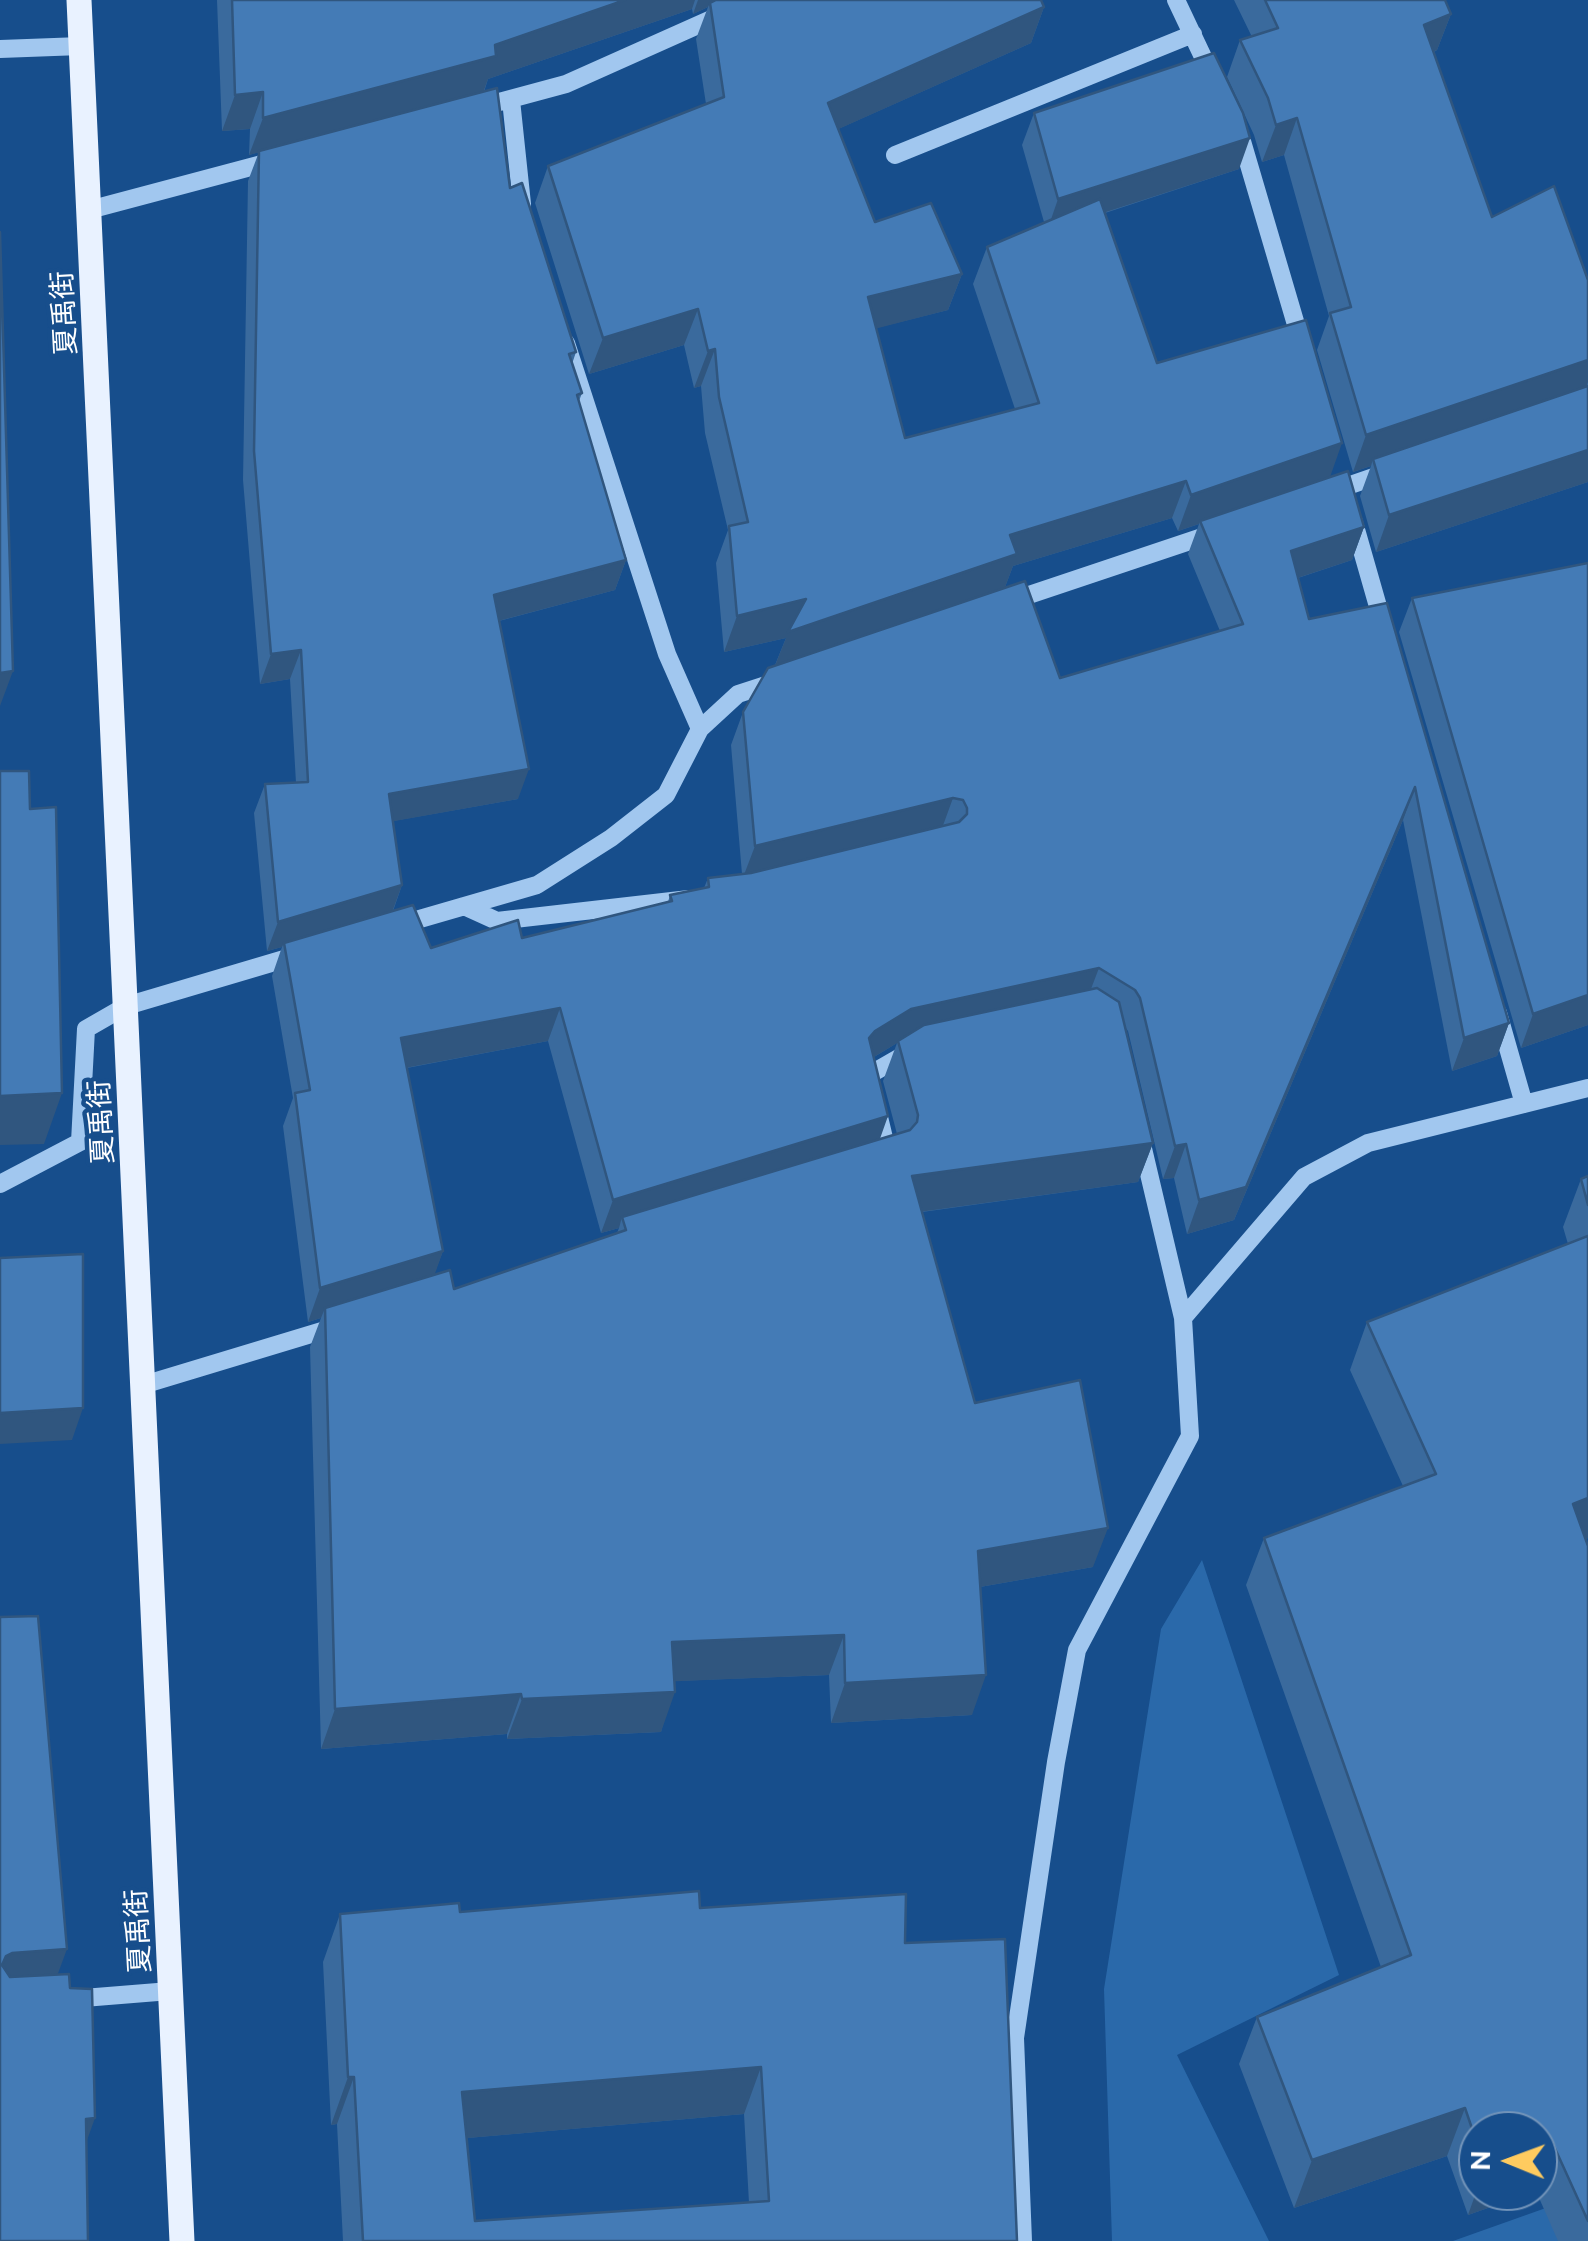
<!DOCTYPE html>
<meta charset="utf-8">
<style>
body{margin:0}
#map{position:relative;width:1588px;height:2241px;overflow:hidden;background:#174e8c;font-family:Ubuntu,sans-serif}
canvas{display:block}
.north{position:absolute;left:1458px;top:2111px;width:100px;height:100px;box-sizing:border-box;background:#174e8c;border:2px solid #7495ba;border-radius:50%;rotate:271deg;font-size:28px;font-weight:700;line-height:40px;text-align:center;color:#fff}
.north::after{content:'';display:block;margin:auto;width:35px;height:45px;background:#ffcb5f;clip-path:polygon(50% 0,100% 100%,50% 72%,0 100%)}
</style>
<div id="map">
<canvas width="1588" height="2241"></canvas>
<div class="north">N</div>
</div>
<script>
const context = document.querySelector('canvas').getContext('2d');
context.lineJoin = 'round';
function fill(path, color) { context.fillStyle = color; context.fill(path, 'evenodd'); }
const shape = rows => new Path2D(rows.map(r => 'M' + r).join(''));
function strokePath(path, color, width, dash) { context.strokeStyle = color; context.lineWidth = width; context.lineCap = dash ? 'butt' : 'round'; context.setLineDash(dash || []); context.stroke(path); }
function write(font, color, halo, rows, align = 'center') {
  context.font = font + ' Ubuntu,"Noto Sans SC",sans-serif'; context.lineWidth = 9; context.setLineDash([]); context.textBaseline = 'middle'; context.strokeStyle = halo; context.fillStyle = color; for (const [text, x, y, turn = 0] of rows) {
    context.save(); context.translate(x, y); context.rotate((+turn || 0) * Math.PI / 180); context.textAlign = isNaN(turn) ? turn : align; if (halo) context.strokeText(text, 0, 0); context.fillText(text, 0, 0); context.restore();
  }
}
fill(shape([
 [1202,1560,1339,1975,1177,2055,1269,2241,1112,2241,1104,1989,1161,1629],
 [1588,2193,1588,2241,1453,2241]
]), '#2a69aa');
strokePath(shape([
 [1176,0,1212,76],
 [0,49,81,46],
 [511,100,522,204],
 [477,108,566,84,754,0],
 [1239,131,1302,345],
 [895,155,1193,34],
 [89,210,277,160],
 [566,343,667,654,700,729],
 [1333,491,1388,472],
 [1353,519,1383,624],
 [1011,601,1214,533],
 [464,906,497,921,689,899],
 [399,925,537,885,611,838,666,795,700,729,738,694,778,681],
 [1498,1013,1524,1104],
 [889,1159,869,1075,909,1052],
 [0,1184,80,1142,86,1029,126,1006,298,955],
 [1183,1318,1304,1177,1368,1143,1588,1088],
 [143,1385,338,1326],
 [71,1999,170,1991],
 [1023,2241,1015,2038,1056,1762,1077,1650,1190,1436,1183,1318,1141,1140]
]), '#a1c7ef', 18);
strokePath(shape([
 [79,0,182,2241]
]), '#e9f2ff', 25);
fill(shape([
 [217,0,1041,0,1044,7,1031,43,838,129,875,222,962,274,948,310,876,328,905,438,1015,409,973,284,987,247,1044,222,1022,145,1034,113,1239,169,1105,213,1157,363,1330,477,1364,527,1352,560,1298,578,1309,619,1387,603,1509,1023,1497,1056,1452,1071,1403,820,1234,1220,1187,1234,1174,1178,1163,1179,1128,1031,1125,1027,1153,1143,1138,1182,922,1212,975,1403,1093,1567,980,1587,972,1715,831,1723,829,1675,674,1681,661,1732,507,1739,507,1734,321,1749,310,1347,321,1318,308,1322,283,1126,293,1098,272,976,282,947,267,951,254,813,265,784,296,783,290,679,260,684,243,480,248,181,259,152,249,155,250,129,222,131],
 [708,7,696,39,706,104,548,166,535,203,589,374,684,345,694,388,701,386,705,433,728,530,716,563,724,652,786,638,775,665,743,712,731,745,742,874,708,878,704,888,670,895,668,902,522,938,431,948,393,911,402,885,393,821,518,799,499,621,615,590,626,560,579,401,582,393,572,364,576,352,510,188,484,92,488,79,692,9,693,14],
 [1172,518,1178,531,1199,524,1188,554,1220,631,1060,678,1005,587,1013,566],
 [548,1041,601,1233,619,1228,617,1233,454,1289,434,1274,443,1251,407,1068],
 [897,1043,883,1081,897,1134,880,1139,874,1057],
 [1234,0,1445,0,1451,14,1437,50,1434,52,1492,217,1588,280,1588,482,1376,552,1360,496,1371,466,1353,472,1317,350,1329,316,1284,155,1262,162,1254,135,1227,77,1240,40,1252,37],
 [1412,598,1588,1025,1521,1048,1399,632],
 [1588,1176,1588,1538,1586,1539,1588,1546,1588,2241,1558,2241,1536,2191,1468,2215,1447,2156,1294,2208,1239,2064,1257,2017,1381,1967,1246,1585,1264,1538,1403,1486,1350,1370,1367,1322,1568,1244,1563,1227,1581,1179],
 [1478,2131,1538,2131,1538,2191,1478,2191],
 [700,1908,905,1943,1017,2241,343,2241,337,2124,331,2125,323,1962,340,1914],
 [744,2114,749,2203,475,2221,467,2138]
]), '#3a6a9d');
fill(shape([
 [625,0,695,0,692,9,488,79,483,93,249,155,263,118,495,45],
 [698,0,723,0,710,3,708,7,693,14],
 [1044,7,1031,43,814,140,828,103],
 [1451,14,1437,50,1411,61,1424,25],
 [263,92,250,129,222,131,235,95],
 [1297,118,1284,155,1262,162,1276,125],
 [1250,138,1239,169,1047,231,1058,199],
 [962,274,948,310,855,334,868,297],
 [698,309,684,345,589,374,603,338],
 [715,349,701,386,694,388,708,351],
 [1588,360,1588,382,1584,393,1373,459,1371,466,1353,472,1366,435],
 [1342,443,1329,480,1200,521,1199,524,1178,531,1191,495],
 [1588,450,1588,482,1376,552,1389,515],
 [1186,481,1172,518,1013,566,1004,590,774,668,786,638,724,652,737,616],
 [1364,527,1352,560,1279,584,1291,551],
 [626,560,615,590,483,625,494,595],
 [301,650,290,679,260,684,271,654],
 [13,671,0,706,0,673],
 [529,769,518,799,378,824,389,794],
 [1415,787,1403,820,1234,1220,1187,1234,1199,1200],
 [953,798,941,831,742,880,755,846],
 [402,885,391,915,284,943,282,947,267,951,278,922],
 [1099,968,1086,1002,899,1042,862,1064,869,1038,875,1031,911,1009],
 [1588,995,1588,1025,1521,1048,1533,1014],
 [560,1008,548,1041,389,1071,401,1038],
 [1509,1023,1497,1056,1452,1071,1464,1038],
 [62,1093,44,1144,0,1145,0,1096],
 [888,1116,876,1150,622,1217,619,1228,601,1233,613,1200],
 [1153,1143,1138,1182,897,1215,912,1176],
 [1186,1144,1174,1178,1163,1179,1175,1146],
 [443,1251,431,1285,325,1308,321,1318,308,1322,320,1288],
 [83,1408,72,1440,0,1444,0,1413],
 [1588,1498,1588,1538,1556,1551,1573,1504],
 [1108,1528,1093,1567,963,1590,978,1551],
 [844,1635,829,1675,657,1682,672,1642],
 [986,1675,972,1715,831,1723,845,1683],
 [675,1692,661,1732,507,1739,522,1699],
 [521,1694,507,1734,321,1749,335,1709],
 [67,1949,53,1987,0,1992,0,1970,6,1956,12,1953],
 [761,2067,744,2114,445,2140,462,2092],
 [348,2077,354,2077,337,2124,331,2125],
 [1465,2108,1447,2156,1294,2208,1312,2160],
 [95,2118,81,2157,86,2119],
 [1553,2144,1538,2186,1538,2149],
 [1478,2187,1478,2191,1536,2191,1468,2215]
]), '#30567f');
const building = shape([
 [232,0,625,0,495,45,496,56,263,118,263,92,235,95,232,0],
 [716,0,1041,0,1044,7,828,103,875,222,931,203,962,274,868,297,905,438,1039,403,987,247,1100,199,1157,363,1306,320,1342,443,1191,495,1186,481,1010,535,1017,554,788,632,806,599,737,616,729,526,748,522,719,397,715,349,708,351,698,309,603,338,548,166,724,97,710,3,716,0],
 [1265,0,1445,0,1451,14,1424,25,1492,217,1554,186,1588,280,1588,360,1366,435,1330,313,1351,307,1297,118,1276,125,1268,98,1240,40,1278,28,1265,0],
 [1214,53,1243,113,1250,138,1058,199,1034,113,1214,53],
 [497,88,510,188,522,183,576,352,569,354,582,393,577,395,626,560,494,595,529,769,389,794,402,885,278,922,265,784,308,782,301,650,271,654,254,451,259,151,497,88],
 [0,232,13,671,0,673,0,232],
 [1588,386,1588,450,1389,515,1373,459,1588,386],
 [1348,471,1364,527,1291,551,1309,619,1387,603,1509,1023,1464,1038,1415,787,1246,1187,1199,1200,1186,1144,1175,1146,1140,998,1135,990,1099,968,911,1009,875,1031,869,1038,888,1116,613,1200,560,1008,401,1038,443,1251,320,1288,295,1093,310,1090,284,943,413,905,431,948,518,920,522,938,672,901,670,895,709,887,708,878,751,873,959,822,967,814,967,808,963,800,953,798,755,846,743,712,768,668,1025,581,1060,678,1243,624,1200,521,1348,471],
 [1588,563,1588,995,1533,1014,1412,598,1588,563],
 [0,771,29,771,30,809,56,807,62,1093,0,1096,0,771],
 [1097,988,1119,1002,1153,1143,912,1176,975,1403,1080,1380,1108,1528,978,1551,986,1675,845,1683,844,1635,672,1642,675,1692,522,1699,521,1694,335,1709,325,1308,450,1270,454,1289,626,1230,622,1217,910,1130,917,1122,918,1115,898,1041,924,1025,1097,988],
 [1588,1176,1588,1205,1581,1179,1588,1176],
 [1588,1236,1588,1498,1573,1504,1588,1546,1588,2221,1553,2144,1538,2149,1538,2131,1478,2131,1478,2146,1465,2108,1312,2160,1257,2017,1411,1955,1264,1538,1436,1474,1367,1322,1588,1236],
 [83,1254,83,1408,0,1413,0,1258,83,1254],
 [38,1616,67,1949,12,1953,6,1956,2,1965,10,1977,69,1974,70,1988,92,1989,95,2118,86,2119,88,2241,0,2241,0,1617,38,1616],
 [699,1891,700,1908,906,1894,905,1943,1005,1939,1017,2241,363,2241,354,2077,348,2077,340,1914,459,1903,460,1912,699,1891],
 [761,2067,769,2201,475,2221,462,2092,761,2067]
]);
fill(building, '#447bb6');
strokePath(building, '#30567f', 2.5);
write('28px', '#fff', '#174e8c', [
 ["夏禹街",64,313,-93],
 ["夏禹街",101,1122,-93],
 ["夏禹街",138,1931,-93]
]);
</script>
